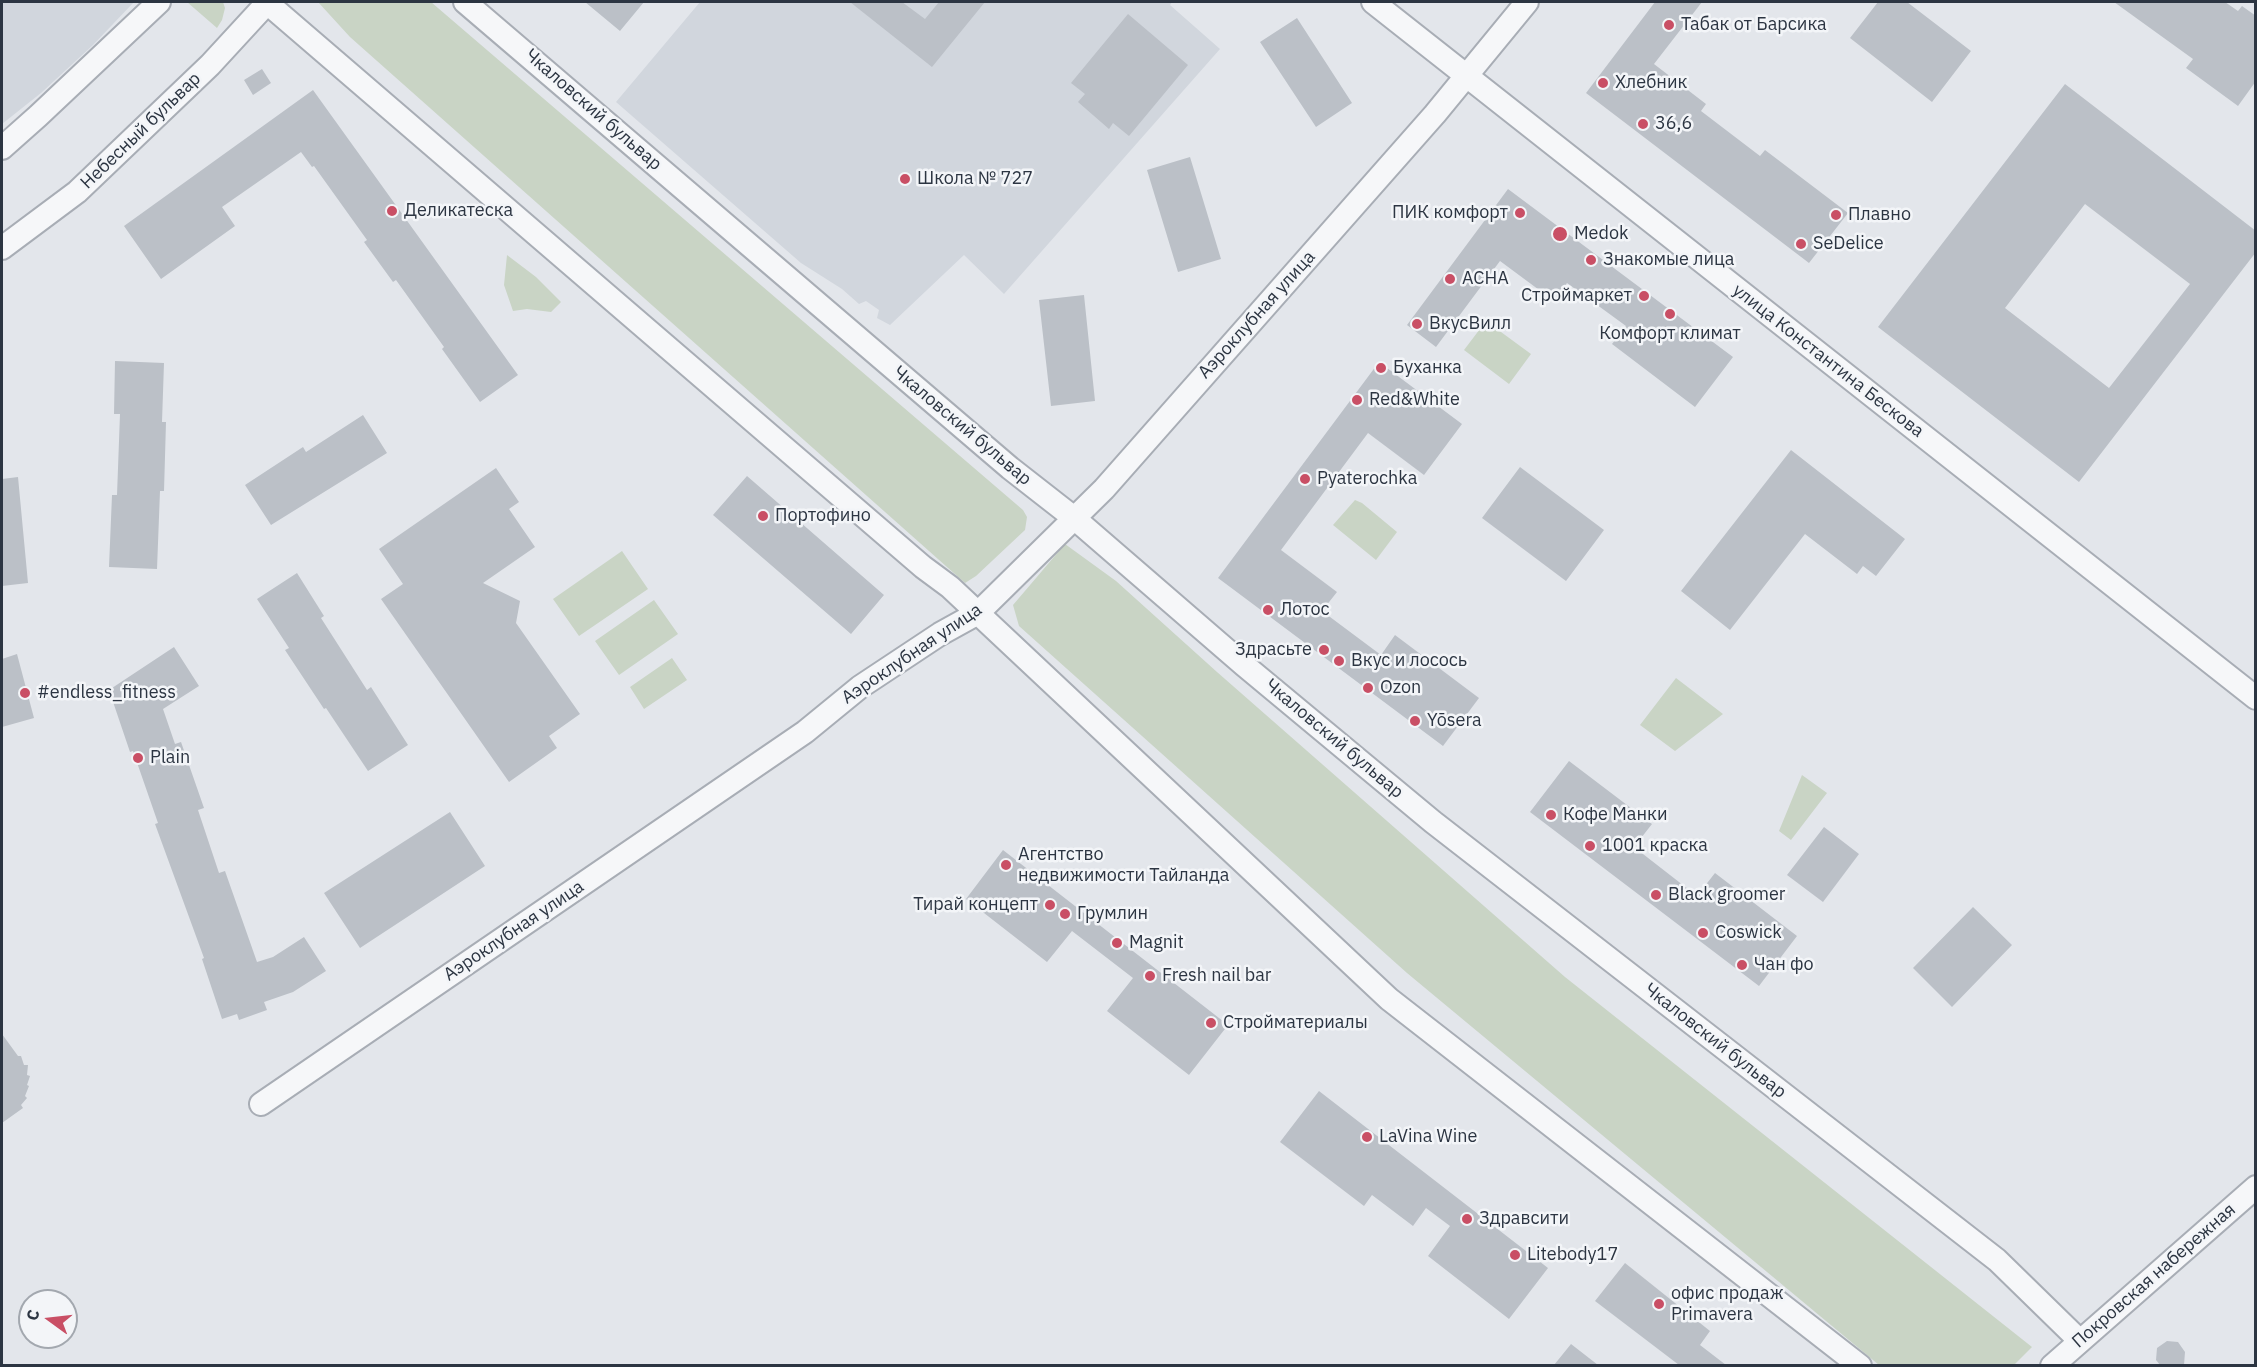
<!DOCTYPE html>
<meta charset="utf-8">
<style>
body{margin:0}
#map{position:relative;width:2257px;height:1367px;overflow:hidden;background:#e3e6eb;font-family:"IBM Plex Sans",sans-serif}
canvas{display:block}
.frame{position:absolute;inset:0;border:3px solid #2c3542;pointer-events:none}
.north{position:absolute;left:18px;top:1289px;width:60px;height:60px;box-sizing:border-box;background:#f3f5f8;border:2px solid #a3a8af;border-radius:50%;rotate:285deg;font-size:16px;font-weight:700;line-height:24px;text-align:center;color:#2c3542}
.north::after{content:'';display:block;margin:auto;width:21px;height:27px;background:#c94f65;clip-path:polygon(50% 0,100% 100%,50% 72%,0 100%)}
</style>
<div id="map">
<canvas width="2257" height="1367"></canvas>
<div class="frame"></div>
<div class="north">С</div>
</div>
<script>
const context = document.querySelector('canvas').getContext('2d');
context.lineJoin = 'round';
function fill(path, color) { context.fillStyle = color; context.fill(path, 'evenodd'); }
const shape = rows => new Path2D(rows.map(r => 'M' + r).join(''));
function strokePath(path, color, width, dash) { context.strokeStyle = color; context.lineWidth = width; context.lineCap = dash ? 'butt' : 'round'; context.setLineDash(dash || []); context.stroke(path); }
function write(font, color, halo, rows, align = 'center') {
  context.font = font + ' "IBM Plex Sans",sans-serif'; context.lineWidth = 5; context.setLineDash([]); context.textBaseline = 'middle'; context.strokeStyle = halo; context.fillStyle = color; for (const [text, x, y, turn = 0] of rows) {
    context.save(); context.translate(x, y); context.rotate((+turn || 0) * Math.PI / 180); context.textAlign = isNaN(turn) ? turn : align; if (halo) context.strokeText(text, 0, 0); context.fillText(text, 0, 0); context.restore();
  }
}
fill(shape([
 [2,2,134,2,93,45,41,93,2,124],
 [700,2,1172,2,1170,5,1220,49,1004,294,964,255,890,325,877,318,879,310,866,301,859,304,842,289,801,263,616,102]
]), '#d1d6dd');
fill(shape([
 [187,2,223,2,225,8,222,20,217,28],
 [318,2,431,2,1023,510,1027,517,1025,530,976,576,965,583,350,37],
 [507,255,536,277,561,302,551,312,527,309,513,311,504,285],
 [1486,321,1531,354,1509,384,1464,350],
 [1355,500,1362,503,1397,532,1376,560,1333,525],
 [1065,544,1116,581,1217,672,1565,977,2032,1347,2014,1365,1879,1365,1407,973,1019,626,1013,605],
 [622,551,648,589,579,636,553,599],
 [654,600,678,634,619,675,595,641],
 [672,658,687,680,644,709,630,687],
 [1676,678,1723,714,1675,751,1640,725],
 [1802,775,1827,793,1791,840,1779,831]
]), '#c9d4c5');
fill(shape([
 [585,2,644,2,620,31],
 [850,2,902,2,925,19,939,2,985,2,932,67],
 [1655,2,1702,2,1654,64,1706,104,1701,111,1760,156,1765,150,1848,213,1809,263,1586,93],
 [1878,2,1907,2,1971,51,1932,102,1850,38],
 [2114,2,2225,2,2238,11,2242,6,2256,16,2256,81,2238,106,2186,68,2193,59],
 [1128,14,1188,65,1129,136,1113,123,1109,129,1078,102,1085,94,1071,83],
 [1297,18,1352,103,1316,127,1260,42],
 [262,69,271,83,253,95,244,80],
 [2065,84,2256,231,2256,252,2079,482,1878,327],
 [2085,204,2190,284,2109,388,2005,308],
 [313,90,518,375,480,402,442,349,444,347,396,280,393,282,364,242,367,240,314,166,312,167,301,152,222,207,235,226,161,279,124,226],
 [1190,157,1221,259,1178,272,1147,170],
 [1508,189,1733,357,1695,407,1612,344,1626,326,1567,283,1554,301,1500,261,1436,347,1407,325],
 [1084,295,1095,401,1051,406,1039,300],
 [115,361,164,363,162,422,166,422,164,491,160,491,157,569,109,567,112,495,117,495,120,414,114,414],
 [1379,362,1462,424,1424,475,1368,433,1281,550,1337,592,1322,611,1381,655,1395,635,1479,698,1443,746,1218,578],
 [363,415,387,453,271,525,245,485,303,447,306,452],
 [1791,450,1905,539,1876,576,1863,566,1857,574,1805,534,1730,630,1681,591],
 [1520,467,1604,530,1566,581,1482,518],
 [496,468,519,502,509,509,535,547,483,583,520,601,516,623,580,714,549,736,557,748,509,782,381,599,403,584,379,549],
 [747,476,884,595,851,634,713,515],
 [18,477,28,583,2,586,2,479],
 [297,573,324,616,321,618,367,690,371,687,408,745,368,771,326,708,324,709,285,650,289,648,257,599],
 [174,647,199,686,163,709,175,744,181,742,204,808,198,810,219,873,225,871,257,962,273,957,304,937,326,971,293,992,264,1002,267,1010,239,1020,237,1014,222,1019,202,959,204,958,155,824,158,823,133,751,130,752,109,690],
 [17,654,34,718,2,727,2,659],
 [1569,761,1652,824,1634,847,1697,896,1715,873,1797,936,1759,986,1530,812],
 [450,812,485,866,360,948,324,893],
 [1824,827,1859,854,1823,902,1787,875],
 [1003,850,1228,1025,1189,1075,1107,1011,1133,978,1072,931,1047,962,966,899],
 [1973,907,2012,945,1952,1007,1913,968],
 [2,1034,18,1056,21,1056,24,1065,28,1065,27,1075,30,1076,27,1085,29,1086,25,1096,27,1098,21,1105,23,1108,2,1123],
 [1319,1091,1548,1268,1509,1319,1428,1256,1450,1226,1426,1208,1413,1226,1372,1195,1364,1206,1280,1142],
 [1625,1263,1710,1331,1700,1345,1726,1365,1679,1365,1595,1301],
 [2167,1341,2178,1342,2185,1352,2184,1365,2160,1365,2156,1360,2157,1348],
 [1571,1344,1598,1365,1554,1365]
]), '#bbc0c7');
const minor = shape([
 [266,2,923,567,950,587,1389,999,1860,1366],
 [465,2,1010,468,1074,518,1244,665,1433,822,1997,1260,2080,1341],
 [1373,2,2256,698],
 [2,148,38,116,159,2],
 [2,248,77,192,210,65,268,2],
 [261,1104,805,732,860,687,940,634,978,613,1104,489,1435,114,1527,2],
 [2052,1366,2256,1187]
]);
strokePath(minor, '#a8adb5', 26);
strokePath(minor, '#f6f7f9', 22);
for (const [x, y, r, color] of [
 [1669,25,6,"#c94f65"],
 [1603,83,6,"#c94f65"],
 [1643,124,6,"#c94f65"],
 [905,179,6,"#c94f65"],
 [392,211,6,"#c94f65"],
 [1520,213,6,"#c94f65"],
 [1836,215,6,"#c94f65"],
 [1560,234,8,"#c94f65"],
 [1801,244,6,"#c94f65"],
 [1591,260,6,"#c94f65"],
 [1450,279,6,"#c94f65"],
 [1644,296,6,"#c94f65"],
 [1670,314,6,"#c94f65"],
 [1417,324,6,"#c94f65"],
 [1381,368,6,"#c94f65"],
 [1357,400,6,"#c94f65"],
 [1305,479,6,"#c94f65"],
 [763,516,6,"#c94f65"],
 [1268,610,6,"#c94f65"],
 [1324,650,6,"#c94f65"],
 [1339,661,6,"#c94f65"],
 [1368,688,6,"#c94f65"],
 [25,693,6,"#c94f65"],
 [1415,721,6,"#c94f65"],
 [138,758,6,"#c94f65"],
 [1551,815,6,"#c94f65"],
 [1590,846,6,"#c94f65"],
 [1006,865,6,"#c94f65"],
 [1656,895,6,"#c94f65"],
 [1050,905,6,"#c94f65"],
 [1065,914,6,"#c94f65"],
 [1703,933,6,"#c94f65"],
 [1117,943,6,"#c94f65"],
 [1742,965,6,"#c94f65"],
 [1150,976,6,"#c94f65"],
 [1211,1023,6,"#c94f65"],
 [1367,1137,6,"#c94f65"],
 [1467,1219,6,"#c94f65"],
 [1515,1255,6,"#c94f65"],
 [1659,1304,6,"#c94f65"]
]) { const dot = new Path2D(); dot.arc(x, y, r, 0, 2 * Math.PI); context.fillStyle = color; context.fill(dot); strokePath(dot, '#f3f5f8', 2); }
write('18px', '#2c3542', '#f3f5f8', [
 ["Табак от Барсика",1681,25],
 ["Хлебник",1615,83],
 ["36,6",1655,124],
 ["Школа № 727",917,179],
 ["Деликатеска",404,211],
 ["ПИК комфорт",1508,213,"right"],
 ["Плавно",1848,215],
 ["Medok",1574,234],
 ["SeDelice",1813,244],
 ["Знакомые лица",1603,260],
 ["АСНА",1462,279],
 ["Строймаркет",1632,296,"right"],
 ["ВкусВилл",1429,324],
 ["Комфорт климат",1670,334,"center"],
 ["Буханка",1393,368],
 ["Red&White",1369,400],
 ["Pyaterochka",1317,479],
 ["Портофино",775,516],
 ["Лотос",1280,610],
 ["Здрасьте",1312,650,"right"],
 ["Вкус и лосось",1351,661],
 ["Ozon",1380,688],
 ["#endless_fitness",37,693],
 ["Yōsera",1427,721],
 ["Plain",150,758],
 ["Кофе Манки",1563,815],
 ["1001 краска",1602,846],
 ["Агентство",1018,855],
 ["недвижимости Тайланда",1018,876],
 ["Black groomer",1668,895],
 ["Тирай концепт",1038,905,"right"],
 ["Грумлин",1077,914],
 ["Coswick",1715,933],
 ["Magnit",1129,943],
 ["Чан фо",1754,965],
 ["Fresh nail bar",1162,976],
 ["Стройматериалы",1223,1023],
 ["LaVina Wine",1379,1137],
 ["Здравсити",1479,1219],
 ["Litebody17",1527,1255],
 ["офис продаж",1671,1294],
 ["Primavera",1671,1315]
], 'left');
write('18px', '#2c3542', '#f3f5f8', [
 ["Чкаловский бульвар",593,110,41],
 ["Небесный бульвар",141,131,-44],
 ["Аэроклубная улица",1257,315,-48],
 ["улица Константина Бескова",1828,361,38],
 ["Чкаловский бульвар",962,426,40],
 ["Аэроклубная улица",912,654,-34],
 ["Чкаловский бульвар",1334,739,40],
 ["Аэроклубная улица",514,931,-34],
 ["Чкаловский бульвар",1715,1041,38],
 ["Покровская набережная",2154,1276,-41]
]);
</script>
